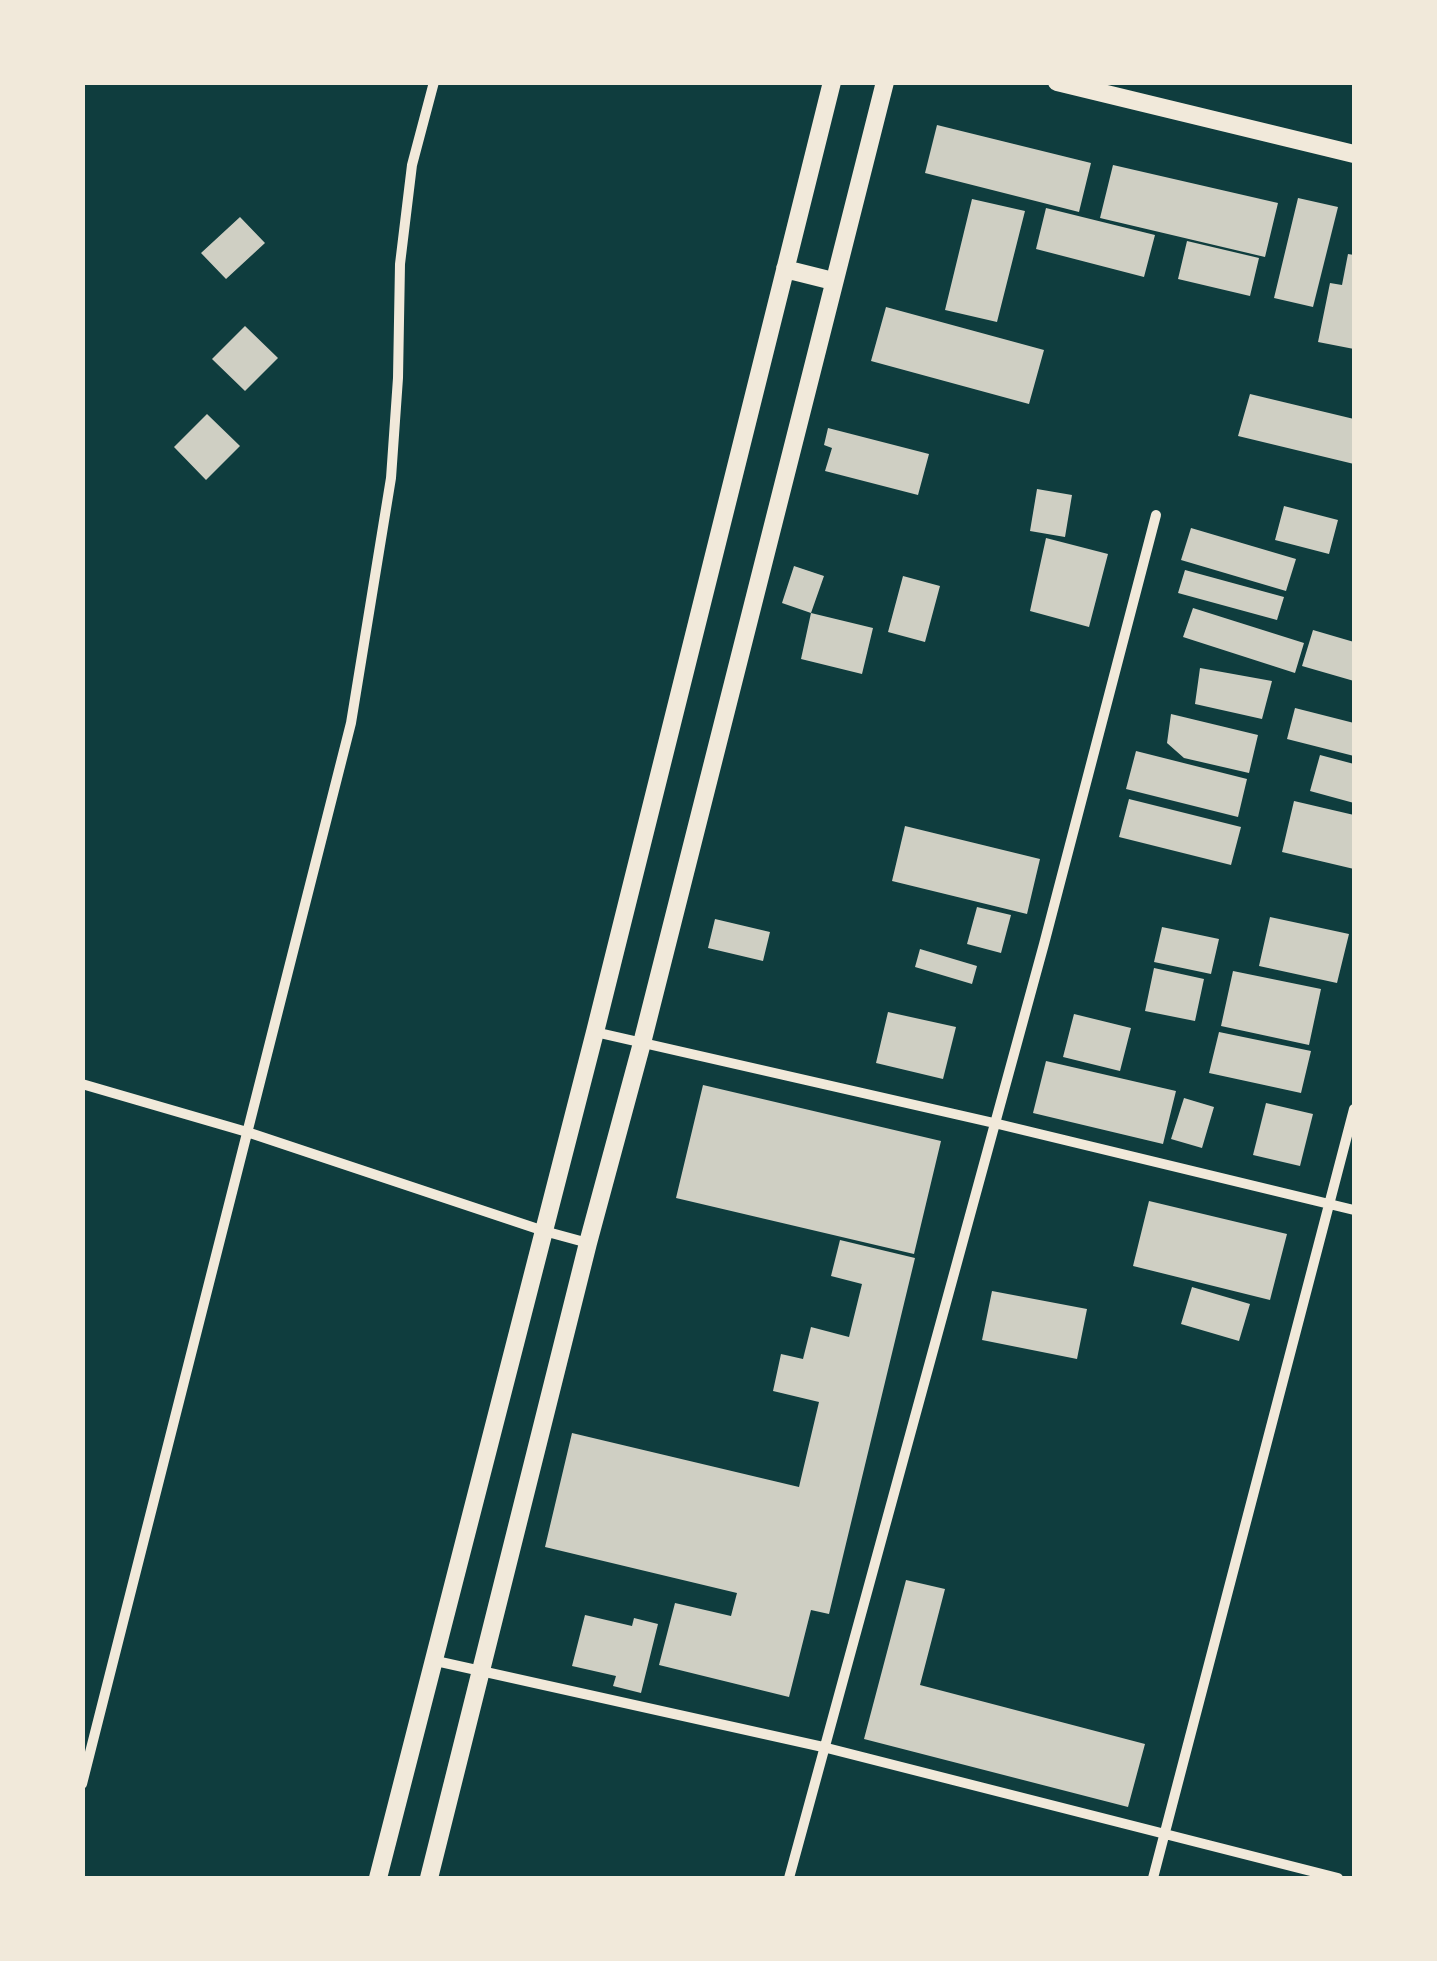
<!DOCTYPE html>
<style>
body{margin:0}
#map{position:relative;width:1437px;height:1961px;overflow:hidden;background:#0f3d3e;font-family:Karla,sans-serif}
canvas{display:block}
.frame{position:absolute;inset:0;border:85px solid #f1e9da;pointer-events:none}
</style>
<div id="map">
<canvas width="1437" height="1961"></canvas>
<div class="frame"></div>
</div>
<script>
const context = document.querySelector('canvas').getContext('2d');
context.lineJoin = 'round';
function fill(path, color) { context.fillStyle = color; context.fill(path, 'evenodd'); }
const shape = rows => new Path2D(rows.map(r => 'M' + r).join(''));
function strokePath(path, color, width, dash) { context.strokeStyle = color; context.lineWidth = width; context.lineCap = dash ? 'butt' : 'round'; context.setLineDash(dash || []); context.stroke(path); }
fill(shape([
 [937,125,1091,163,1079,212,925,173],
 [1113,165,1278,203,1265,257,1100,218],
 [1298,198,1338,207,1313,307,1274,298],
 [972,199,1025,211,997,322,945,310],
 [1046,208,1155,235,1144,277,1036,249],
 [240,217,265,243,226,279,201,253],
 [1187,241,1259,258,1250,296,1178,279],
 [1348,254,1354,255,1354,349,1318,342,1330,283,1342,285],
 [886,307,1044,350,1029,404,871,361],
 [245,326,278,358,245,391,212,359],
 [1250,394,1354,419,1354,464,1238,436],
 [207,414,240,446,206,480,174,447],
 [828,428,929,454,918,495,825,471,832,448,824,445],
 [1037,489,1072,495,1065,537,1030,531],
 [1284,506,1338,520,1329,554,1275,540],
 [1191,528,1296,559,1286,591,1181,560],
 [1046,538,1108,554,1089,627,1030,611],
 [794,566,824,576,811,613,782,603],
 [1185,570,1284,597,1277,620,1178,593],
 [903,576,940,586,925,642,888,632],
 [1193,608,1304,643,1295,673,1183,637],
 [811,613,873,628,862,674,801,659],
 [1313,630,1354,642,1354,681,1302,666],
 [1200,668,1272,681,1262,719,1195,704],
 [1295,708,1354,723,1354,756,1287,739],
 [1171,714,1258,735,1249,773,1184,758,1167,743],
 [1136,751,1247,779,1238,817,1126,789],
 [1320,755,1354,764,1354,803,1310,791],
 [1129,799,1241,827,1231,865,1119,837],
 [1294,801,1354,815,1354,869,1282,852],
 [905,826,1040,859,1027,914,892,881],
 [977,907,1011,915,1001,953,967,944],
 [1270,917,1349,934,1337,983,1259,966],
 [715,919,770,932,763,961,708,948],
 [1162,927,1219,939,1211,974,1154,962],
 [920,949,977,966,972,984,915,967],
 [1154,968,1204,979,1195,1021,1145,1011],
 [1233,971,1321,989,1309,1045,1221,1026],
 [888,1012,956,1027,943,1079,876,1063],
 [1074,1014,1131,1028,1120,1071,1063,1057],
 [1219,1032,1311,1051,1301,1093,1209,1073],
 [1046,1061,1176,1091,1163,1144,1033,1113],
 [703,1085,941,1141,914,1254,676,1198],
 [1184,1098,1214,1107,1202,1148,1171,1139],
 [1266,1103,1313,1114,1300,1166,1253,1155],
 [1149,1201,1287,1234,1270,1300,1133,1266],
 [840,1240,915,1258,829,1614,811,1610,789,1697,659,1665,675,1603,731,1616,737,1593,545,1547,572,1433,799,1487,819,1402,773,1391,781,1354,803,1359,811,1327,849,1337,862,1284,831,1276],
 [1192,1287,1250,1304,1239,1341,1181,1324],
 [992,1291,1087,1309,1077,1359,982,1340],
 [906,1580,945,1589,920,1685,1145,1744,1128,1807,864,1739],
 [585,1615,632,1626,634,1618,658,1624,641,1693,613,1686,616,1676,572,1666]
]), '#cfcfc3');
strokePath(shape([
 [595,1032,994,1123,1354,1210],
 [82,1084,247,1132,544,1231,588,1243],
 [436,1661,823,1747,1338,1878],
 [82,1784,351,723,391,478,398,378,400,264,412,165,434,82],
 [789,1878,1044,944,1156,515],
 [1153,1878,1354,1109]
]), '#f1e9da', 10);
strokePath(shape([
 [1057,82,1354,154],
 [785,269,833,281],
 [378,1878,595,1032,832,82],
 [429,1878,588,1243,642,1043,885,82]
]), '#f1e9da', 18);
</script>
